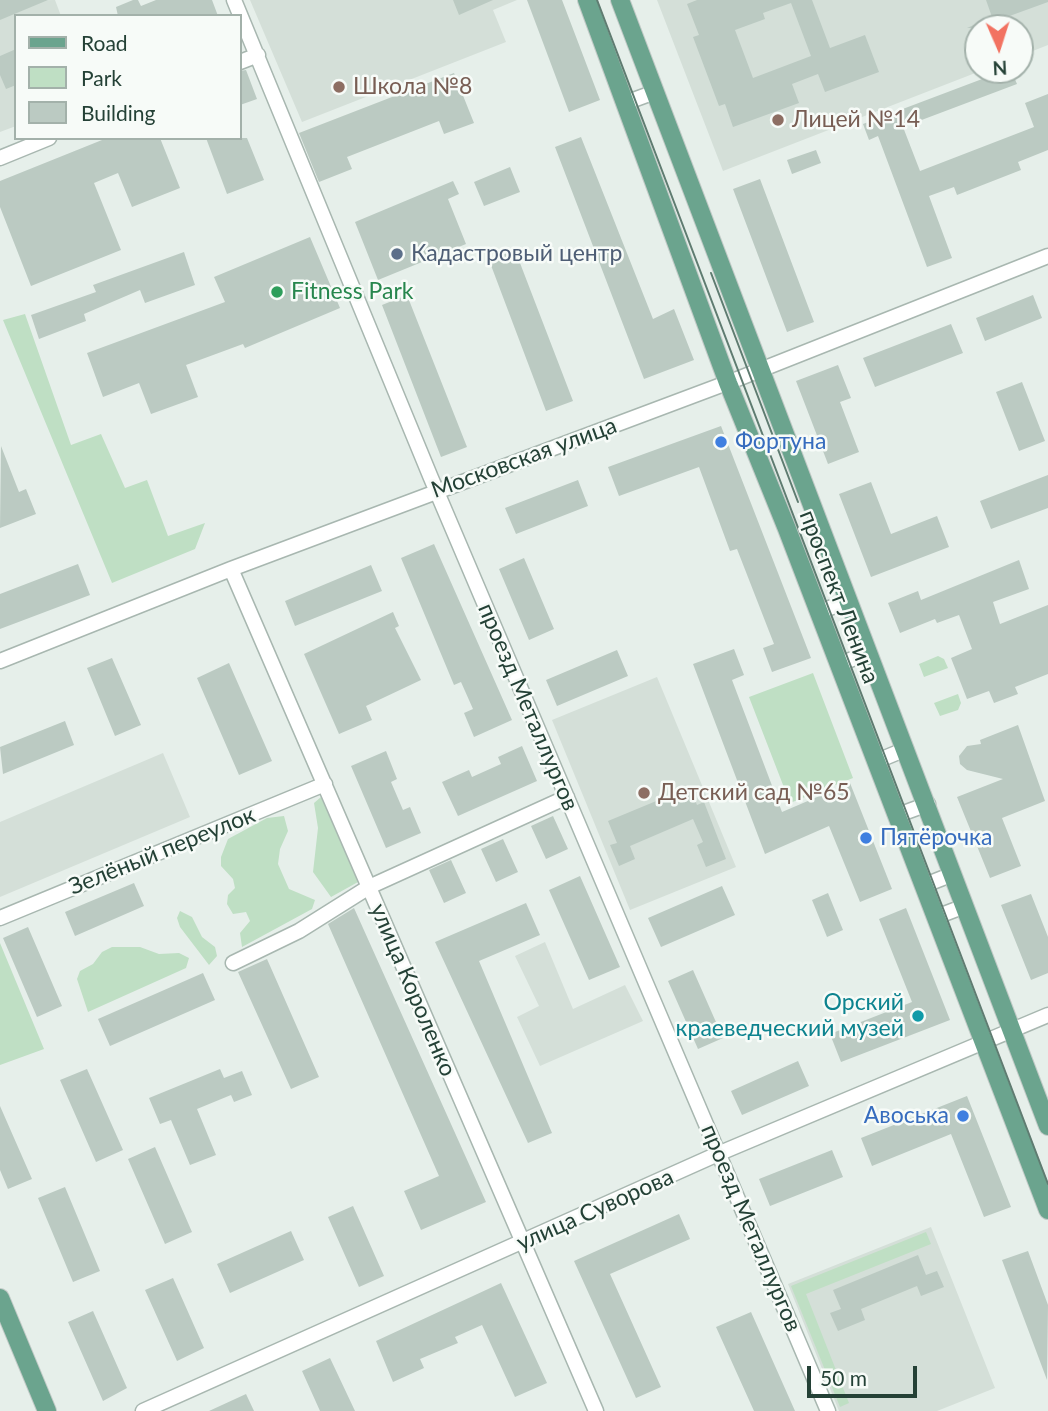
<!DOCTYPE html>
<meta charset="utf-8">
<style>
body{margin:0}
#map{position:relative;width:1048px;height:1411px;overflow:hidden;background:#e6efea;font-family:Lato,sans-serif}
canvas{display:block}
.legend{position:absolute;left:14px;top:14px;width:228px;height:126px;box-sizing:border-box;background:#f7fbf8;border:2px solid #a3b1aa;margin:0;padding:9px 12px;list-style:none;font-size:21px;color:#244136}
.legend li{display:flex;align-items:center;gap:14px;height:35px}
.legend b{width:35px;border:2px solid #a3b1aa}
.north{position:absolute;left:964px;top:14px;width:70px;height:70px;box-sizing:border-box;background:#f7fbf8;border:2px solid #a3b1aa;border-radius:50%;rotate:177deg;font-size:19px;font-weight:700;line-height:28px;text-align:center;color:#244136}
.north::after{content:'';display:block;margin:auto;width:24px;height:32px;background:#f27261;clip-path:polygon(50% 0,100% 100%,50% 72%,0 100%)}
.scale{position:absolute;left:807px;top:1366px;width:110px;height:32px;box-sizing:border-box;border:4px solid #244136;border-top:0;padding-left:9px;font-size:21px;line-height:24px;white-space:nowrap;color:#244136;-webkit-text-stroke:5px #f7fbf8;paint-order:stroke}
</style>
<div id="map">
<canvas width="1048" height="1411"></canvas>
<ul class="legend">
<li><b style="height:9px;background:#6ba48e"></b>Road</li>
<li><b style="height:19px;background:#bfdfc4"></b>Park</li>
<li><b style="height:19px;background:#bbcac2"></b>Building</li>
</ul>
<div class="north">N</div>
<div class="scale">50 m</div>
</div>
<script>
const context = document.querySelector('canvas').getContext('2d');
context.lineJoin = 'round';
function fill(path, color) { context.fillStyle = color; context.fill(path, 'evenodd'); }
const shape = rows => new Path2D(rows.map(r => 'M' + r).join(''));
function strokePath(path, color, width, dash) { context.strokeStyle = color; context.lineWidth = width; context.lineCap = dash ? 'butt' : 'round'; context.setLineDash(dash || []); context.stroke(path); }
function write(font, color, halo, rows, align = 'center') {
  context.font = font + ' Lato,sans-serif'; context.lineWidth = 5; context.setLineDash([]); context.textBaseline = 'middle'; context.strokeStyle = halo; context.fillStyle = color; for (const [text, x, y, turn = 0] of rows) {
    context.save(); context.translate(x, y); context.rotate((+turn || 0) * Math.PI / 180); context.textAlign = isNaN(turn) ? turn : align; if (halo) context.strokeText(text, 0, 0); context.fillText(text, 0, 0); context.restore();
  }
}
fill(shape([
 [55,0,61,16,16,16,16,126,0,132,0,1],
 [250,0,517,0,493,10,506,42,302,122],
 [657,0,1048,0,1048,45,1020,56,1020,28,978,28,978,70,983,70,723,171],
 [657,677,736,867,630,910,552,720],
 [163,753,190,817,0,897,0,822],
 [545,942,573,1009,625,985,643,1021,540,1066,517,1017,539,1006,515,956],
 [931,1227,995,1388,937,1411,839,1411,788,1284]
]), '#d4dfd8');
fill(shape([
 [25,314,71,445,101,434,125,488,147,480,168,536,205,523,195,549,112,583,3,320],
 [938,656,944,659,948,668,924,677,919,664],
 [813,673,853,778,790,803,749,697],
 [958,694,961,703,958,710,940,716,934,703],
 [321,797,358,882,331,897,313,872,318,828,314,803],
 [284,816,288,831,280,849,278,864,289,889,315,900,312,909,242,947,240,933,250,921,246,912,233,914,227,904,228,895,235,888,233,879,221,866,221,857,228,839,267,818],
 [180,911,192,917,202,937,215,947,217,956,209,965,180,927,177,918],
 [0,943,44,1049,0,1065],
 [112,947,140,947,159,954,179,953,189,958,186,968,88,1012,77,979,80,971,93,964,102,952],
 [926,1232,931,1244,806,1294,849,1403,840,1407,791,1286]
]), '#bfdfc4');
fill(shape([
 [0,0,48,0,0,20],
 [133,0,138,0,141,6,156,0,212,0,218,16,118,16,116,7],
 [453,0,493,0,459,15],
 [527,0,562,0,600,100,569,112],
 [697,0,812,0,830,48,865,35,879,72,825,92,818,74,792,84,799,103,733,127,725,104,719,106,693,37,699,35,687,4],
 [791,3,811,56,753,78,735,30,765,19,763,13],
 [986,0,1048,0,1048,2,1004,18,1008,28,967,28,992,17],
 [16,49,16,85,6,89,0,75,0,56],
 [246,70,257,99,240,105,240,71],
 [1006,70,1011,70,1017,84,903,127,920,171,1034,127,1025,103,1048,94,1048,150,1018,162,1021,170,957,195,954,187,929,196,952,258,927,267,878,136,869,140,863,124],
 [454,73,474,123,444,134,439,121,347,157,352,169,319,182,299,133],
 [581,137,653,319,674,309,694,360,644,379,555,147],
 [107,138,160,138,180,188,132,207,118,173,94,183,121,250,31,286,0,207,0,181],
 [206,138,247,138,264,180,227,194],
 [816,150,821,163,792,174,787,160],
 [510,167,520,192,484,206,474,182],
 [760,179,814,322,787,332,733,189],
 [453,181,459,194,448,199,466,244,378,280,355,222],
 [310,237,340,308,245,348,243,344,186,365,198,397,151,414,139,383,103,397,87,353,225,302,214,277],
 [515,250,573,401,546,411,489,260],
 [184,252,195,285,145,303,140,290,84,314,86,321,39,339,31,315,96,292,93,285],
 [407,295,467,447,441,457,382,305],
 [1033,295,1042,318,985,341,976,318],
 [951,324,963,353,875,387,863,358],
 [838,365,851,398,840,402,859,452,828,464,796,381],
 [1022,382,1045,441,1019,451,996,392],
 [721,426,811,658,772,672,763,648,774,644,737,549,730,551,699,467,619,496,608,467],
 [1,446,19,492,26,489,36,514,0,528],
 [1048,475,1048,508,991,529,980,501],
 [578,480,588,506,516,534,505,508],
 [871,482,891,534,937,516,949,547,871,577,839,494],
 [434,544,512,720,474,737,464,713,473,709,461,682,454,685,401,558],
 [524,558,554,629,529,640,499,569],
 [1019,560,1029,589,993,602,1000,624,1048,605,1048,674,1015,687,1018,694,994,703,989,691,967,699,951,658,972,649,959,615,937,623,935,619,900,633,888,603,918,591,921,600],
 [78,564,90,595,0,629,0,594],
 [371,565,382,591,295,626,285,601],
 [393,612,399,626,395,628,421,680,366,706,372,720,339,734,304,654],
 [734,649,744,675,732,680,782,812,850,783,892,889,860,902,829,826,765,854,693,664],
 [617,650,628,676,557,706,546,680],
 [112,658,141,725,115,736,87,668],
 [229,663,272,761,239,775,197,678],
 [65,721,74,745,3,774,0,747],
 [1018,725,1045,801,1002,818,1021,866,990,878,957,797,1003,779,967,770,960,764,959,756,967,746,981,744,980,740],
 [522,746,537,781,458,816,442,782,469,770,472,777,501,764,498,757],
 [386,751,397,779,391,782,403,810,410,807,421,833,386,848,351,766],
 [690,787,697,805,704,802,726,859,706,867,697,845,703,842,693,819,630,846,635,859,619,866,610,845,617,843,608,821],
 [553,816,568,849,546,859,531,826],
 [503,839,518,872,496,882,481,849],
 [451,860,466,893,444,903,429,870],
 [580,876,620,967,589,980,549,890],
 [134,883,144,906,75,936,65,912],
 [722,886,735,915,661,947,648,918],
 [828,893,843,930,827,937,812,900],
 [1031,894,1048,937,1048,973,1031,980,1001,905],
 [526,903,540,935,479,961,552,1133,528,1143,435,942],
 [354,908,486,1202,421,1230,404,1191,439,1176,328,924],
 [906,908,950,1020,841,1062,830,1034,912,1002,879,919],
 [28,927,62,1006,37,1017,3,938],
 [267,959,319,1077,291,1089,238,972],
 [693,970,723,1038,698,1049,668,981],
 [203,973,215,1000,110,1046,98,1019],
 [798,1061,809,1086,742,1115,731,1091],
 [87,1069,123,1150,96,1162,60,1080],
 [220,1069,224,1078,242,1071,252,1095,234,1102,231,1095,197,1109,216,1155,190,1165,171,1120,160,1124,149,1098],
 [967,1096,1011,1207,984,1217,951,1134,872,1166,861,1138],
 [0,1106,32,1179,8,1189,0,1170],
 [155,1147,192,1232,165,1244,128,1159],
 [832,1150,843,1177,770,1206,759,1179],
 [65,1187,100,1271,73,1282,38,1198],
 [353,1206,384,1276,359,1287,328,1217],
 [679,1214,690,1239,610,1274,661,1387,636,1398,574,1261],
 [291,1231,304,1260,230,1293,217,1264],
 [1028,1251,1048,1305,1047,1380,1002,1260],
 [918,1255,926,1275,937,1271,944,1287,921,1296,917,1286,861,1309,865,1320,838,1331,830,1313,841,1309,833,1290],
 [173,1278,204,1348,177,1361,145,1290],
 [501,1283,547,1383,515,1397,482,1325,455,1337,458,1343,420,1359,424,1368,393,1382,376,1341],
 [93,1311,127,1388,103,1401,68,1322],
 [751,1312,795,1411,754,1411,716,1327],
 [330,1358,355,1411,320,1411,302,1371],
 [246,1394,254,1411,209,1411]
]), '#bbcac2');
const minor = shape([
 [234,0,431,478,828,1411],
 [240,62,258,55],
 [625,103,655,92],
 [0,158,49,138],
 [231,569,596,1411],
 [819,612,848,601],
 [0,661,231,569,740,378,1048,256],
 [839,664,869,653],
 [877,761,906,749],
 [898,815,928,804],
 [925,885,953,874],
 [936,917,965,906],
 [0,918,325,784],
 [233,963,299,931,369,887,567,797],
 [143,1411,720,1153,1048,1015]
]);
const major = shape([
 [587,0,728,383,787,529,1048,1210],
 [620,0,1048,1126],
 [0,1298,47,1411]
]);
strokePath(minor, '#a8b7b0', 17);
strokePath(major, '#c2cac7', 20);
strokePath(minor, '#fff', 14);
strokePath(major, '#6ba48e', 18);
strokePath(shape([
 [597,0,1048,1184],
 [711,273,798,502]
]), '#5f7c71', 2);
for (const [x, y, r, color] of [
 [339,87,7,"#8d6e63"],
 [778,120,7,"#8d6e63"],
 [397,254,7,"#5c6f8a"],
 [277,292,7,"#2e9e5b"],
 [721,442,7,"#3f7fe0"],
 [644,793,7,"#8d6e63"],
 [866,838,7,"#3f7fe0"],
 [918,1016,7,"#0f9aa8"],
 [963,1116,7,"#3f7fe0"]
]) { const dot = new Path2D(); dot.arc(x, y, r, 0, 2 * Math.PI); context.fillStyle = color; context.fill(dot); strokePath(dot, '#f7fbf8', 2.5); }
write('23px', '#785e54', '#f7fbf8', [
 ["Школа №8",353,87],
 ["Лицей №14",792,120],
 ["Детский сад №65",658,793]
], 'left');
write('23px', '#4e5e75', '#f7fbf8', [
 ["Кадастровый центр",411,254]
], 'left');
write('23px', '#27864d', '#f7fbf8', [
 ["Fitness Park",291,292]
], 'left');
write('23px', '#366cbe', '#f7fbf8', [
 ["Фортуна",735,442],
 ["Пятёрочка",880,838],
 ["Авоська",949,1116,"right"]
], 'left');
write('23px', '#244136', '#f7fbf8', [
 ["Московская улица",524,458,-20],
 ["проспект Ленина",839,597,69],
 ["проезд Металлургов",528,707,67],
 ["Зелёный переулок",162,851,-22],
 ["улица Короленко",413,990,67],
 ["улица Суворова",595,1210,-24],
 ["проезд Металлургов",751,1228,67]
]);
write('23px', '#0d838f', '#f7fbf8', [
 ["Орский",904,1003],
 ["краеведческий музей",904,1029]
], 'right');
</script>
